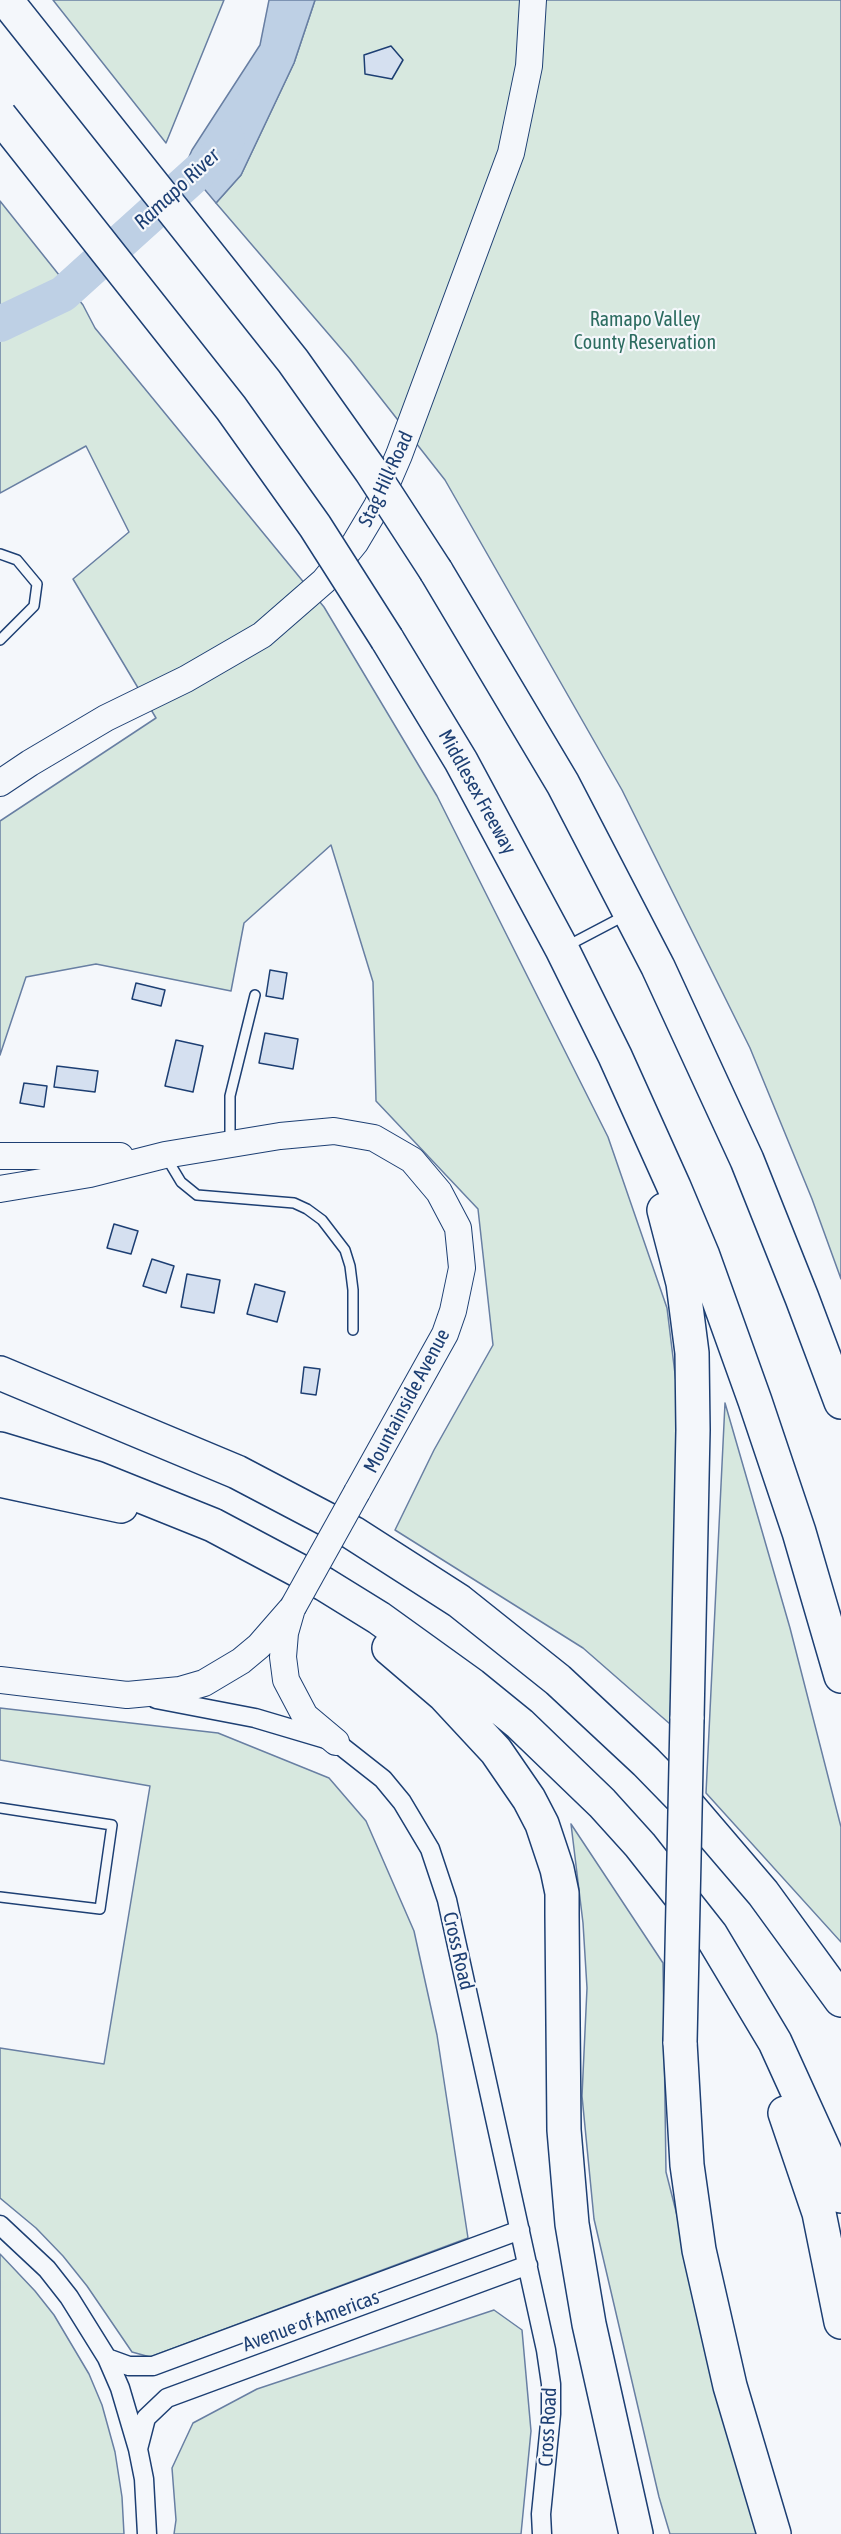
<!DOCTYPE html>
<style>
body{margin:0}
canvas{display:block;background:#f4f7fb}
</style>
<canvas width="841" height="2534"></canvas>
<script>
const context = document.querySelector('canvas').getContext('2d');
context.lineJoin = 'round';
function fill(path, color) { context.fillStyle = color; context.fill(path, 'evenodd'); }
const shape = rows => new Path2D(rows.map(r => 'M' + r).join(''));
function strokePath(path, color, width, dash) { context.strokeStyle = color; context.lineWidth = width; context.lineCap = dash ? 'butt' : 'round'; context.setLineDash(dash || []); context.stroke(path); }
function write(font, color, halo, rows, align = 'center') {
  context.font = font + ' "Asap Condensed",sans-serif'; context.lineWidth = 4.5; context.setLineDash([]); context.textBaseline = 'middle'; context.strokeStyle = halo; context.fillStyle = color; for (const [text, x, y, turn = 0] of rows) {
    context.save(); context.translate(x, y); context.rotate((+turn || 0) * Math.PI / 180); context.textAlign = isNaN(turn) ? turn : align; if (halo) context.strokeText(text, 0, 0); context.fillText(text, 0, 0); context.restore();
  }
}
const green = shape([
 [53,0,224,0,166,143,53,0],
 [315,0,841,0,841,1279,812,1199,750,1048,622,790,445,480,350,359,216,203,241,175,294,63,315,0],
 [0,201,83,305,95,328,324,607,437,796,608,1137,667,1308,680,1415,670,1724,583,1648,395,1530,434,1450,493,1345,478,1209,376,1101,373,982,331,845,244,923,231,991,96,964,26,977,0,1055,0,821,156,718,73,579,129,532,86,446,0,493,0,201],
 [725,1403,790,1628,841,1827,841,1942,706,1793,725,1403],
 [0,1708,218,1733,329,1778,366,1821,414,1931,437,2035,468,2238,150,2357,132,2352,87,2286,63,2256,36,2228,0,2198,0,2048,104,2064,150,1786,0,1760,0,1708],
 [571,1824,663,1963,666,2172,758,2534,670,2534,659,2497,594,2219,582,2096,587,1988,583,1923,571,1824],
 [0,2254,35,2291,54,2315,89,2374,102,2405,115,2452,122,2497,124,2534,0,2534,0,2254],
 [494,2310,522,2330,531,2431,521,2534,174,2534,176,2520,172,2468,193,2423,257,2389,494,2310]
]);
fill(green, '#d7e8df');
strokePath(green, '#687fa3', 1.5);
const water = shape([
 [269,0,315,0,294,63,241,175,216,203,185,166,192,150,260,45,269,0]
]);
fill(water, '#bed0e5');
strokePath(water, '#687fa3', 1.5);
strokePath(shape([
 [0,324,63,294,219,153,227,139]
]), '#bed0e5', 36);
const building = shape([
 [391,46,403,60,392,79,365,74,364,55,391,46],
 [270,970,287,973,283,999,266,996,270,970],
 [136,983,165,990,161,1006,132,999,136,983],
 [265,1033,298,1039,293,1069,259,1063,265,1033],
 [176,1040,203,1046,193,1092,165,1086,176,1040],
 [57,1066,98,1071,95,1092,54,1087,57,1066],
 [24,1083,47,1086,44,1107,20,1103,24,1083],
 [114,1224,138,1231,131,1254,107,1248,114,1224],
 [152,1259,174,1266,166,1293,143,1286,152,1259],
 [187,1274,220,1280,214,1313,181,1307,187,1274],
 [255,1284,285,1292,277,1322,247,1314,255,1284],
 [304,1367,320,1369,316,1395,301,1393,304,1367]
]);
fill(building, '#d5e0f0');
strokePath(building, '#1d3f73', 1.5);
const lane = shape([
 [0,554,17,560,37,584,34,606,0,640],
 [567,946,626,915],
 [230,1142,230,1096,255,995],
 [166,1157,181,1182,197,1195,294,1203,307,1209,322,1220,345,1250,350,1266,353,1290,353,1330],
 [0,1808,112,1825,100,1909,0,1897]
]);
const street = shape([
 [156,1699,255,1718,336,1742,383,1779,402,1802,430,1849,447,1900,546,2350,551,2384,551,2414,541,2514,542,2534],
 [0,2225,47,2269,69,2297,107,2358,120,2388,138,2449,144,2479,147,2534],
 [107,2358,129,2366,153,2366,520,2230],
 [138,2449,146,2418,167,2398,528,2265]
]);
const secondary = shape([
 [0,783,30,763,106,718,186,679,262,635,324,581,355,543,377,506,399,455,511,153,529,66,533,0],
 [0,1156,120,1156],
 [0,1189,90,1174,165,1155,280,1136,334,1131,374,1138,412,1160,439,1192,458,1228,462,1268,453,1311,445,1334,357,1492],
 [291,1612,285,1633,283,1657,286,1680,305,1716,336,1742],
 [0,1680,127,1695,180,1690,204,1683,241,1661,259,1646,293,1607]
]);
const highway = shape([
 [436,571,563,784,658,967,747,1160,802,1298,841,1402],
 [387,639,461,761,562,949,615,1056,674,1187,703,1256,755,1401,799,1532,841,1676],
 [664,1210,683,1283,692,1353,693,1430,687,1719],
 [0,1373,237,1472,353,1533,459,1601,558,1680,646,1762,686,1803,763,1893,841,2000],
 [0,1449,96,1478,213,1525,324,1584,379,1618,472,1685,520,1724,602,1803,640,1845,711,1935,775,2042,825,2152,841,2196],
 [0,1480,121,1506],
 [389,1648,444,1695,496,1751,529,1799,542,1824,557,1869,562,1893,562,1915,564,2130,572,2224,589,2324,636,2534],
 [680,2042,687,2165,699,2250,730,2386,774,2534],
 [785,2113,819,2213,841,2322]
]);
strokePath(lane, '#1d3f73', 12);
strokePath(street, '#1d3f73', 21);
strokePath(secondary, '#1d3f73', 28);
strokePath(highway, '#1d3f73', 36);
strokePath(lane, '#f4f7fb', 9);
strokePath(street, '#f4f7fb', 18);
strokePath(secondary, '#f4f7fb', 26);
strokePath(highway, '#f4f7fb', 33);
const secondaryBridge = shape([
 [293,1607,357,1492]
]);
const highwayBridge = shape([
 [6,0,293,361,371,471,436,571],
 [0,116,231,408,315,526,387,639],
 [680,2042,687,1719]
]);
strokePath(secondaryBridge, '#1d3f73', 28, []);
strokePath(highwayBridge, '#1d3f73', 36, []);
strokePath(secondaryBridge, '#f4f7fb', 26);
strokePath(highwayBridge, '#f4f7fb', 33);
write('20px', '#2c6c60', '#f4f7fb', [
 ["Ramapo Valley",645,320],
 ["County Reservation",645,343]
]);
write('20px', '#1d3f73', '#f4f7fb', [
 ["Stag Hill Road",386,479,-65],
 ["Middlesex Freeway",477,792,61],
 ["Mountainside Avenue",407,1401,-62],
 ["Cross Road",458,1951,77],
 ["Avenue of Americas",311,2321,-20],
 ["Cross Road",548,2427,-87]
]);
write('italic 21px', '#1d3f73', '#f4f7fb', [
 ["Ramapo River",177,189,-43]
]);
</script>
